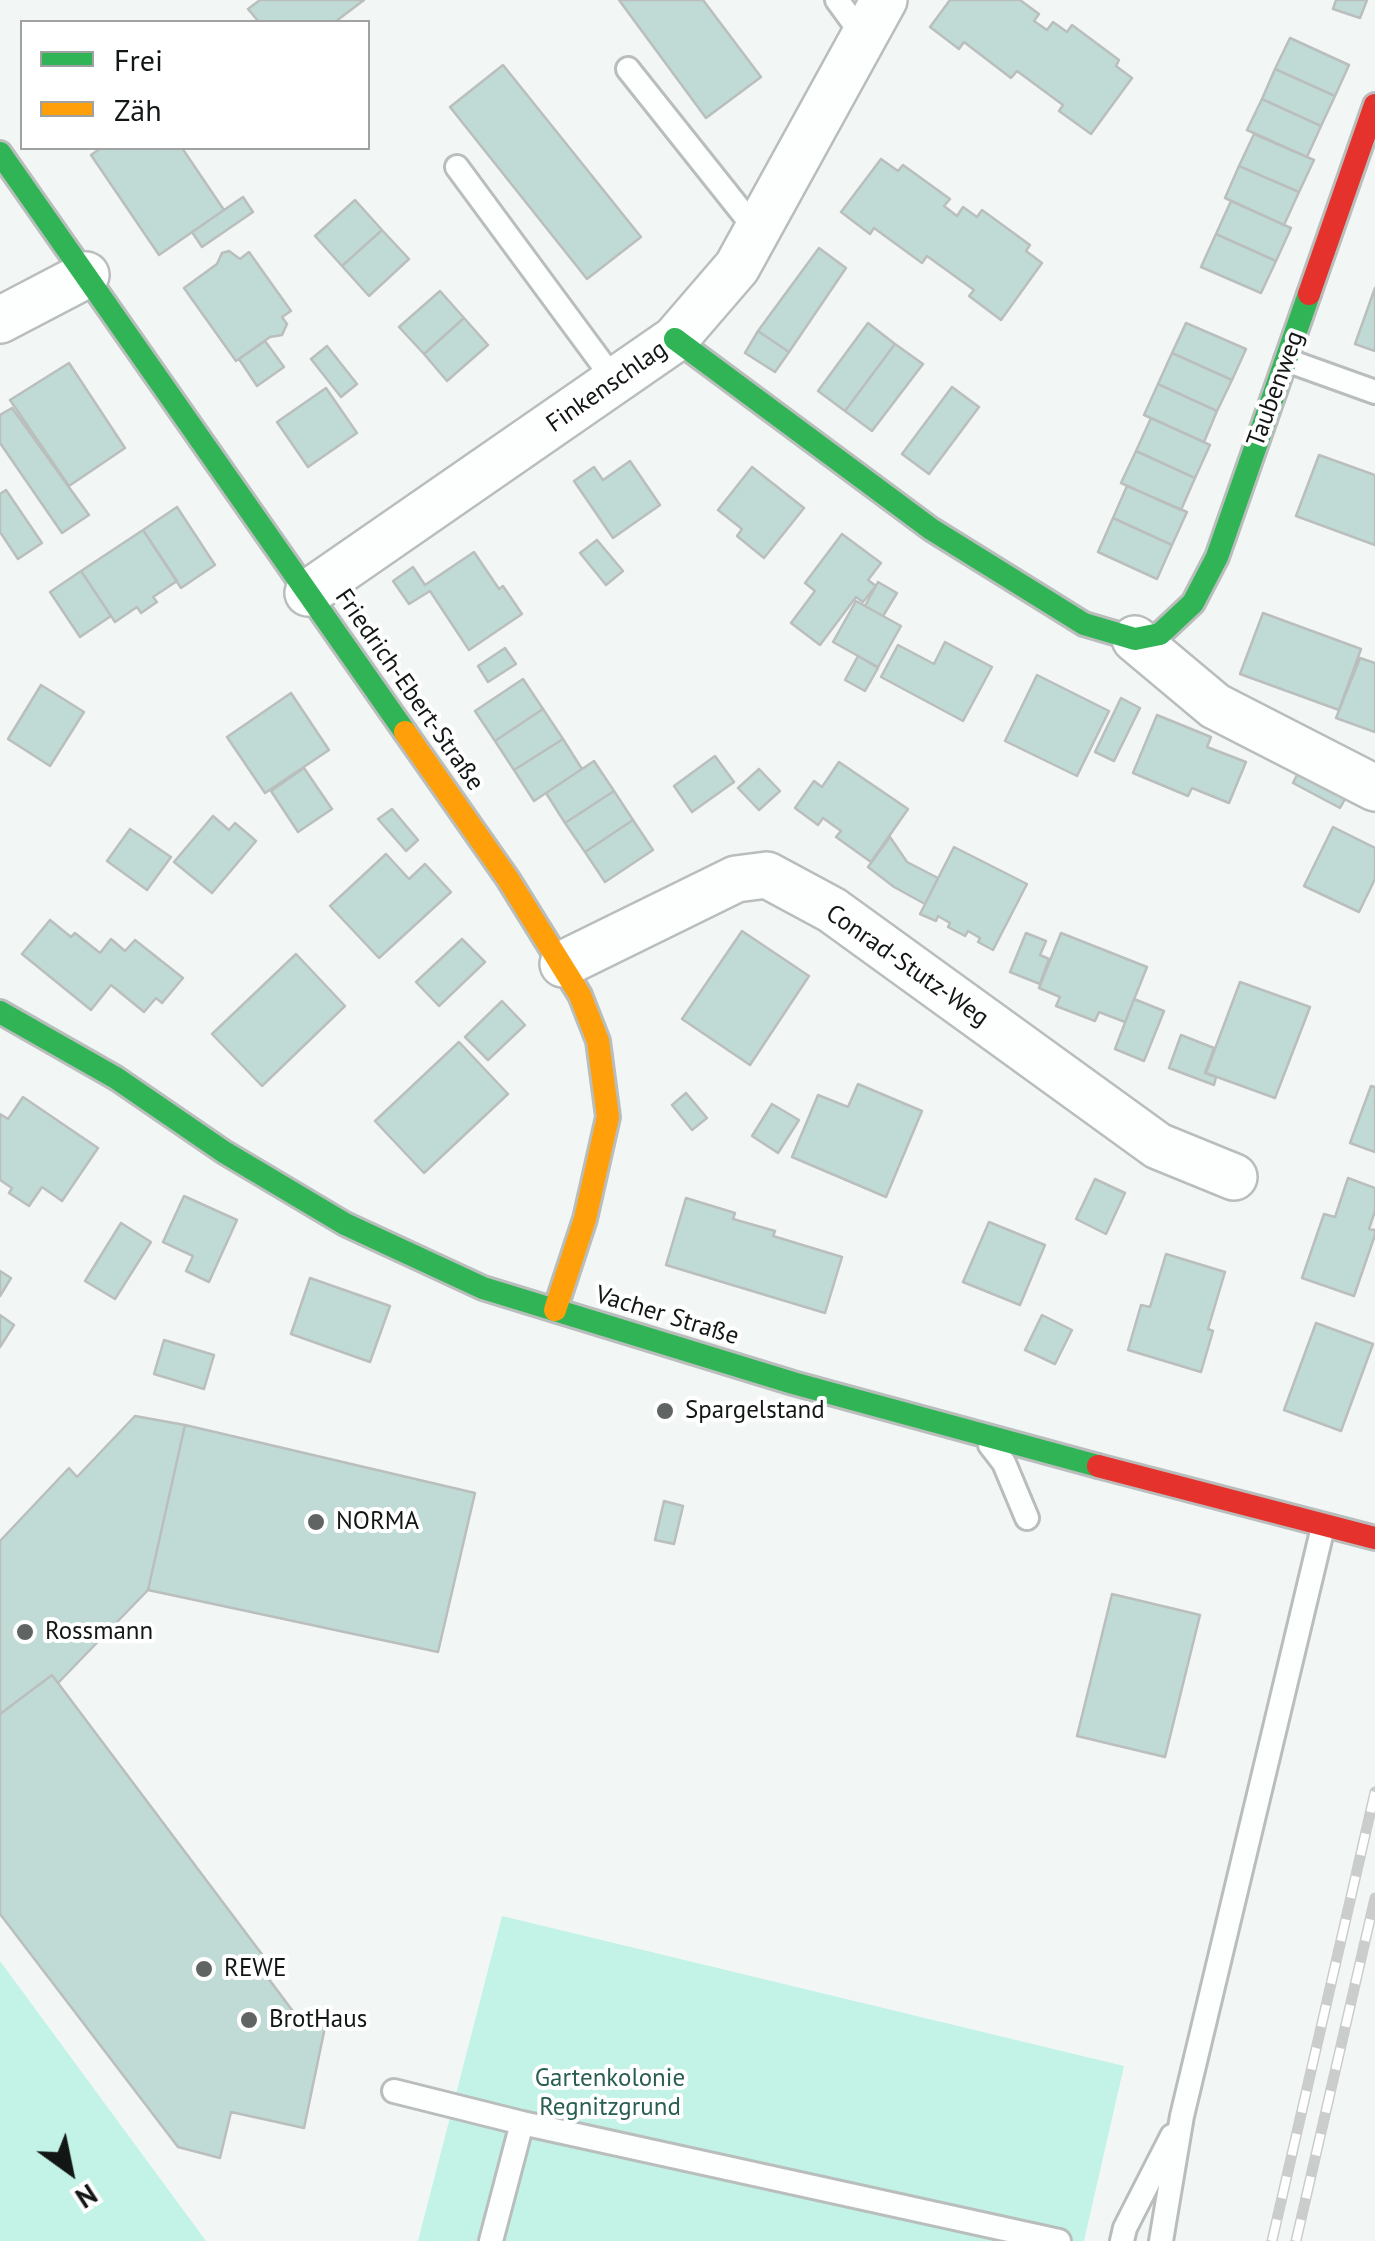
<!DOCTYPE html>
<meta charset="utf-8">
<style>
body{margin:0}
#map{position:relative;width:1375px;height:2241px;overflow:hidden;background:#f2f7f6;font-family:"PT Sans",sans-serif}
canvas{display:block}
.legend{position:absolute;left:20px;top:20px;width:350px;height:130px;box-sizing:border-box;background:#fff;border:2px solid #a0a2a1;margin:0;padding:12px 18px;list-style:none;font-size:30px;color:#121615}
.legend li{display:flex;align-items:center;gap:20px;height:50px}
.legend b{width:50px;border:2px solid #a0a2a1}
.north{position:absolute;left:20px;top:2121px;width:100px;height:100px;-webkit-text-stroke:8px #fff;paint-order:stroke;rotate:147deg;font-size:28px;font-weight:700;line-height:40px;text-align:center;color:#121615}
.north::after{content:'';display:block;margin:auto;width:35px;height:45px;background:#121615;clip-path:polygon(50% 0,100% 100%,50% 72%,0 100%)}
</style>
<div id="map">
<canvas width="1375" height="2241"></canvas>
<ul class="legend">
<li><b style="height:12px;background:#30b455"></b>Frei</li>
<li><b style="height:12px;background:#ff9f0a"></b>Zäh</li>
</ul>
<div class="north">N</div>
</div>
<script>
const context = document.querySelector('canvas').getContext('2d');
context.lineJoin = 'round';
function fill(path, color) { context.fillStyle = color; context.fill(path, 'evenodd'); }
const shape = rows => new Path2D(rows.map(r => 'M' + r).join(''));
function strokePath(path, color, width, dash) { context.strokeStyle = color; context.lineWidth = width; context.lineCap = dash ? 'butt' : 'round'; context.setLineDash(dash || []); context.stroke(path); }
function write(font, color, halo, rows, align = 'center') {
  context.font = font + ' "PT Sans",sans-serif'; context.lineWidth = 8; context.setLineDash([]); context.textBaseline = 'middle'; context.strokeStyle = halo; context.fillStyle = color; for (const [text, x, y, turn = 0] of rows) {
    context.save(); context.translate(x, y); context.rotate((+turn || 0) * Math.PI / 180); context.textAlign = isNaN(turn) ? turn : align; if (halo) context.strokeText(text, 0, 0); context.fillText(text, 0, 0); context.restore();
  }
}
fill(shape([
 [502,1916,1124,2066,1084,2241,418,2241],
 [0,1961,206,2241,0,2241]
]), '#c3f3e6');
const building = shape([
 [260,0,364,0,335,22,259,22,248,9,260,0],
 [619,0,703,0,761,77,706,118,619,0],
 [950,0,1020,0,1039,14,1034,21,1047,30,1053,22,1067,32,1072,25,1119,60,1116,66,1132,78,1091,134,1059,111,1063,105,1017,71,1011,78,964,42,959,49,930,27,950,0],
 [1336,0,1367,0,1360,18,1333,9,1336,0],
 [1290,38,1349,65,1335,96,1275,69,1290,38],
 [503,65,641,237,587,279,450,107,503,65],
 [1275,69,1335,96,1321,126,1262,99,1275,69],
 [1262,99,1321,126,1307,157,1247,130,1262,99],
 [1254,134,1314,160,1299,192,1239,166,1254,134],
 [101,148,182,148,224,210,159,255,91,155,101,148],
 [881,159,898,171,903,165,950,199,944,206,957,216,963,207,977,217,982,210,1030,245,1026,251,1042,263,1001,320,969,296,974,290,927,256,922,263,874,228,870,234,841,212,881,159],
 [1239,166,1299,192,1284,225,1225,198,1239,166],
 [243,197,253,212,202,247,192,232,243,197],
 [355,200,382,230,342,266,315,236,355,200],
 [1231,201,1291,228,1276,261,1216,234,1231,201],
 [382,230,409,259,369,296,342,266,382,230],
 [1216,234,1276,261,1261,293,1201,267,1216,234],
 [819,248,846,268,789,352,758,331,819,248],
 [229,251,240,259,249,252,291,311,282,317,287,324,282,335,270,337,236,361,184,288,217,264,222,253,229,251],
 [1375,288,1375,351,1355,344,1375,288],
 [440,291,464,318,424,354,399,327,440,291],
 [464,318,488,345,447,381,424,354,464,318],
 [868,323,895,344,845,411,818,391,868,323],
 [1186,323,1246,349,1232,380,1172,353,1186,323],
 [758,331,789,352,775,372,745,353,758,331],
 [265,341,284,367,257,386,239,359,265,341],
 [895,344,923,364,872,431,845,411,895,344],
 [327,346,357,384,341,397,311,359,327,346],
 [1172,353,1232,380,1217,411,1158,384,1172,353],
 [69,363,125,448,69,486,10,400,69,363],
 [1158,384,1217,411,1204,442,1144,415,1158,384],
 [952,387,979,407,929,474,902,454,952,387],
 [326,388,357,433,308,467,277,422,326,388],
 [12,408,89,515,62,533,0,443,0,415,12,408],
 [1151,418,1210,445,1195,478,1136,451,1151,418],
 [1136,451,1195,478,1181,510,1121,483,1136,451],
 [1319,455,1375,475,1375,545,1296,516,1319,455],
 [630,461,660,505,613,538,574,481,594,467,603,480,630,461],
 [752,467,804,508,764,558,737,536,742,529,718,510,752,467],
 [1127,486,1187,512,1172,545,1113,518,1127,486],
 [6,490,42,543,18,559,0,532,0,494,6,490],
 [177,507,215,565,181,588,143,530,177,507],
 [1113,518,1172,545,1157,579,1098,552,1113,518],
 [143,530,177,581,153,597,157,602,141,613,137,607,115,622,81,571,143,530],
 [842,534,881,563,868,580,876,586,863,602,856,597,820,645,791,623,815,591,805,583,842,534],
 [597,540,623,571,606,585,580,553,597,540],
 [474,552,499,589,503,586,522,614,469,650,430,591,409,604,393,581,413,567,425,585,474,552],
 [81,571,111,616,80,637,50,592,81,571],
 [878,582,897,593,883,616,865,606,878,582],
 [856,601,901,626,878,667,833,642,856,601],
 [1263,613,1361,649,1339,710,1240,674,1263,613],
 [945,642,992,667,963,721,881,677,898,645,934,664,945,642],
 [505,648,516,664,488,682,478,666,505,648],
 [858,656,878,668,865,691,845,680,858,656],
 [1360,658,1375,663,1375,732,1336,718,1360,658],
 [1037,675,1109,711,1077,776,1005,741,1037,675],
 [523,679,543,709,495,741,475,711,523,679],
 [41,685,84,712,50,766,8,739,41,685],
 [291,693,329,750,265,793,227,737,291,693],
 [1121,698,1140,708,1114,761,1095,752,1121,698],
 [543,709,563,739,514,770,495,741,543,709],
 [1157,715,1211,737,1207,747,1246,762,1229,803,1192,788,1188,796,1133,773,1157,715],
 [563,739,582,769,534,801,514,770,563,739],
 [715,756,734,782,692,812,674,786,715,756],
 [594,761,614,791,565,823,546,793,594,761],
 [839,762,908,809,871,862,836,837,841,831,823,818,818,825,795,808,814,781,822,787,839,762],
 [1302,765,1350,790,1340,808,1293,783,1302,765],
 [304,768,332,809,298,832,271,791,304,768],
 [759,769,780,791,759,810,738,788,759,769],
 [614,791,633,820,585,852,565,823,614,791],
 [392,809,418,840,406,851,378,819,392,809],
 [213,816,229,830,235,823,256,841,212,893,174,862,213,816],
 [633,820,653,850,605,882,585,852,633,820],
 [1333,827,1375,848,1375,879,1359,912,1304,886,1333,827],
 [130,829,171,857,147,890,107,861,130,829],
 [890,837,907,862,938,878,925,904,894,887,868,867,890,837],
 [954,847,1027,884,993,950,978,942,980,938,968,931,965,936,948,927,950,923,938,916,936,921,920,914,954,847],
 [386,854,409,879,425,864,451,892,379,958,330,906,386,854],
 [50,920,71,937,75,933,100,953,111,939,125,951,135,940,183,978,162,1003,156,998,144,1012,111,985,91,1010,22,954,50,920],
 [742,931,809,976,750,1065,682,1019,742,931],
 [1026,933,1046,941,1040,955,1049,959,1040,984,1010,972,1026,933],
 [1061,933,1147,967,1125,1022,1099,1012,1095,1021,1056,1006,1060,997,1039,988,1061,933],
 [462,939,485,962,439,1006,416,982,462,939],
 [296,954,345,1006,262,1086,212,1034,296,954],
 [1240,982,1310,1007,1275,1098,1206,1073,1240,982],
 [1134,999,1164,1011,1144,1061,1115,1049,1134,999],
 [502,1001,525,1025,488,1060,465,1037,502,1001],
 [1181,1035,1214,1048,1205,1073,1216,1077,1214,1085,1169,1068,1181,1035],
 [459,1042,508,1094,424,1173,375,1121,459,1042],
 [858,1084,922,1111,886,1197,792,1157,818,1095,848,1107,858,1084],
 [1371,1086,1375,1087,1375,1152,1350,1143,1371,1086],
 [686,1093,707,1118,692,1130,672,1105,686,1093],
 [23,1097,98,1148,62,1201,42,1187,29,1206,9,1193,12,1188,0,1180,0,1114,8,1119,23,1097],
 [772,1104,799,1120,778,1153,752,1136,772,1104],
 [1348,1178,1375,1188,1375,1211,1369,1229,1375,1230,1375,1235,1354,1296,1302,1278,1324,1214,1335,1217,1348,1178],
 [1095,1179,1125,1193,1106,1234,1076,1219,1095,1179],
 [184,1196,237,1220,209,1282,186,1271,193,1256,163,1242,184,1196],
 [686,1198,735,1213,733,1219,775,1231,773,1236,842,1257,825,1313,666,1265,686,1198],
 [989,1222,1045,1245,1020,1305,963,1282,989,1222],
 [121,1223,151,1242,115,1299,85,1281,121,1223],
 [1166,1254,1225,1272,1208,1329,1213,1331,1201,1372,1128,1350,1141,1305,1150,1307,1166,1254],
 [0,1271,11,1278,0,1296,0,1271],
 [310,1278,390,1306,370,1362,291,1334,310,1278],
 [0,1315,14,1325,0,1347,0,1315],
 [1042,1315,1072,1330,1055,1364,1025,1350,1042,1315],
 [1316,1323,1373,1344,1341,1431,1284,1410,1316,1323],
 [164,1340,214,1355,204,1389,154,1374,164,1340],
 [135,1416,185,1425,148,1590,58,1683,52,1675,0,1714,0,1541,69,1468,77,1477,135,1416],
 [185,1425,475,1493,438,1652,148,1590,185,1425],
 [664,1501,683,1506,674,1544,655,1540,664,1501],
 [1112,1594,1200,1615,1165,1757,1077,1736,1112,1594],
 [52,1675,267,1961,259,1966,301,2022,325,2027,304,2128,231,2112,220,2158,178,2147,0,1914,0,1714,52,1675]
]);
fill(building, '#c0dbd5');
strokePath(building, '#babebd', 2.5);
const lane = shape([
 [837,0,864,37],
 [628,69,757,231],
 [457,167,615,381],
 [1286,360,1375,392],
 [990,1445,1004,1463,1027,1518],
 [394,2091,522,2123,1059,2241],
 [491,2241,522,2123],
 [1122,2241,1125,2228,1172,2136],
 [1161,2241,1182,2116,1323,1527]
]);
const street = shape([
 [0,320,86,275],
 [308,593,675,339,737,267,884,0],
 [1135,639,1215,706,1375,788],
 [563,964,736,879,767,875,832,910,1158,1146,1234,1177]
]);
const fast = shape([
 [0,153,405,732],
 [675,339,931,529,1084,624,1135,639,1160,634,1193,603,1217,557,1309,294],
 [0,1012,116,1078,224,1152,345,1224,483,1288,793,1383,1098,1466]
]);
const slow = shape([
 [405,732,508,879,580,995,598,1041,608,1117,585,1219,555,1310]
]);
const jam = shape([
 [1309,294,1375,105],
 [1098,1466,1375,1538]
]);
strokePath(lane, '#b9bebd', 28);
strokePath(street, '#b9bebd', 50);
strokePath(fast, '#b9bebd', 28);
strokePath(slow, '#b9bebd', 28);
strokePath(jam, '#b9bebd', 28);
strokePath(lane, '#fdfefe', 22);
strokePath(street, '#fdfefe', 45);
strokePath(fast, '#30b455', 22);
strokePath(slow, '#ff9f0a', 22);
strokePath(jam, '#e5322d', 22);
const rail = shape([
 [1272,2241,1375,1792],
 [1296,2241,1375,1898]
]);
strokePath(rail, '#cbcccc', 11);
strokePath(rail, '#fff', 8, [22]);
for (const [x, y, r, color] of [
 [665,1411,10,"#606564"],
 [316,1522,10,"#606564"],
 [25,1632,10,"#606564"],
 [204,1969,10,"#606564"],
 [249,2020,10,"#606564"]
]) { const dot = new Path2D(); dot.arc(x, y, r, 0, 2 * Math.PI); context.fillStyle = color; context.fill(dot); strokePath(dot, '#fff', 4); }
write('25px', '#121615', '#fff', [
 ["Finkenschlag",607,387,-35],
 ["Taubenweg",1276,389,-70],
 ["Friedrich-Ebert-Straße",409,690,55],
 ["Conrad-Stutz-Weg",907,966,35],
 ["Vacher Straße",667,1316,17]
]);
write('25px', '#121615', '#fff', [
 ["Spargelstand",685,1411],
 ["NORMA",336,1522],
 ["Rossmann",45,1632],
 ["REWE",224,1969],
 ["BrotHaus",269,2020]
], 'left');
write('25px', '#295e51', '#fff', [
 ["Gartenkolonie",610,2079],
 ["Regnitzgrund",610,2108]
]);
</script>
